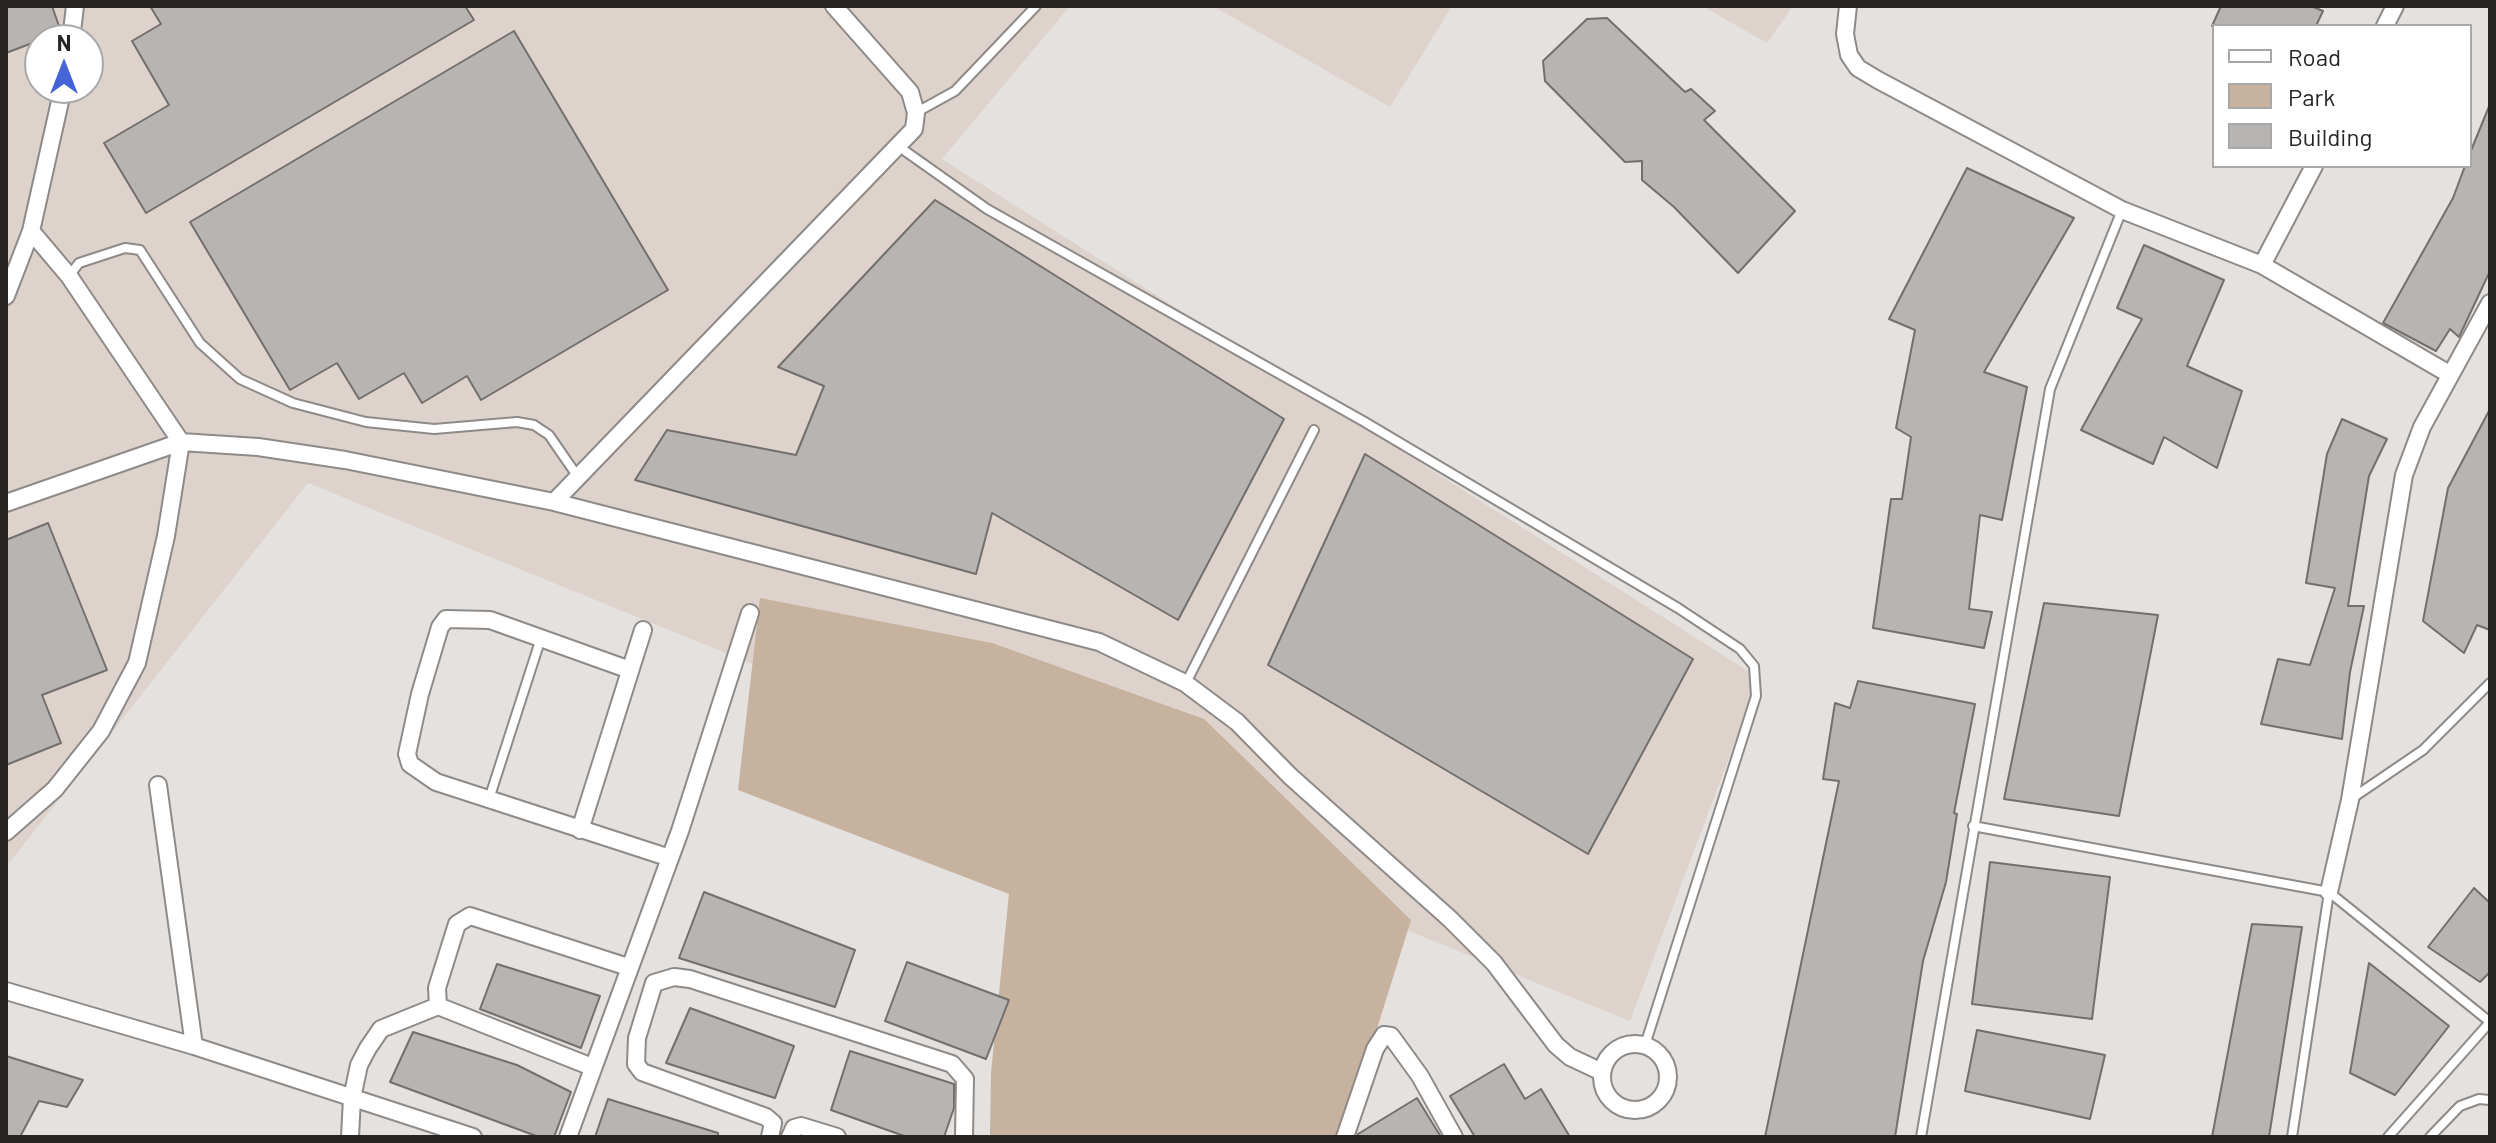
<!DOCTYPE html>
<style>
body{margin:0}
#map{position:relative;width:2496px;height:1143px;overflow:hidden;background:#e5e1de;font-family:Barlow,sans-serif}
canvas{display:block}
.frame{position:absolute;inset:0;border:8px solid #282625;pointer-events:none}
.legend{position:absolute;left:2212px;top:24px;width:260px;height:144px;box-sizing:border-box;background:#fff;border:2px solid #a9a8a8;margin:0;padding:10px 14px;list-style:none;font-size:24px;color:#282625}
.legend li{display:flex;align-items:center;gap:16px;height:40px}
.legend b{width:40px;border:2px solid #a9a8a8}
.north{position:absolute;left:24px;top:24px;width:80px;height:80px;box-sizing:border-box;background:#fff;border:2px solid #a9a8a8;border-radius:50%;rotate:0deg;font-size:22px;font-weight:700;line-height:32px;text-align:center;color:#282625}
.north::after{content:'';display:block;margin:auto;width:28px;height:36px;background:#4564d7;clip-path:polygon(50% 0,100% 100%,50% 72%,0 100%)}
</style>
<div id="map">
<canvas width="2496" height="1143"></canvas>
<div class="frame"></div>
<ul class="legend">
<li><b style="height:10px;background:#fff"></b>Road</li>
<li><b style="height:22px;background:#c7b19f"></b>Park</li>
<li><b style="height:22px;background:#b8b4b1"></b>Building</li>
</ul>
<div class="north">N</div>
</div>
<script>
const context = document.querySelector('canvas').getContext('2d');
context.lineJoin = 'round';
function fill(path, color) { context.fillStyle = color; context.fill(path, 'evenodd'); }
const shape = rows => new Path2D(rows.map(r => 'M' + r).join(''));
function strokePath(path, color, width, dash) { context.strokeStyle = color; context.lineWidth = width; context.lineCap = dash ? 'butt' : 'round'; context.setLineDash(dash || []); context.stroke(path); }
fill(shape([
 [6,6,1070,6,942,159,1759,678,1630,1021,308,483,6,867],
 [40,40,88,40,88,88,40,88],
 [1213,6,1452,6,1390,107],
 [1702,6,1793,6,1767,43]
]), '#ded3cc');
fill(shape([
 [760,598,992,643,1204,719,1411,920,1343,1137,990,1137,991,1073,1009,894,738,790]
]), '#c7b19f');
const building = shape([
 [6,6,52,6,61,32,6,53,6,6],
 [150,6,465,6,474,20,146,213,104,143,169,105,132,41,161,24,150,6],
 [2221,6,2311,6,2323,11,2316,26,2212,26,2221,6],
 [1607,18,1685,92,1691,89,1715,111,1704,120,1795,211,1738,273,1674,207,1642,180,1642,161,1625,162,1545,81,1543,61,1587,19,1607,18],
 [514,31,668,290,481,400,467,376,422,403,404,373,359,399,337,363,290,390,190,222,514,31],
 [2490,104,2490,271,2459,337,2450,329,2436,351,2383,323,2453,198,2465,166,2470,166,2470,153,2490,104],
 [1967,168,2074,218,1984,372,2027,387,2002,520,1980,515,1969,609,1992,612,1984,648,1873,628,1891,499,1902,499,1911,437,1896,428,1915,330,1889,319,1967,168],
 [935,200,1284,419,1178,620,992,513,976,574,635,480,667,430,796,455,824,386,778,367,935,200],
 [2144,245,2224,280,2187,366,2242,391,2217,468,2164,437,2153,464,2081,430,2142,319,2117,308,2144,245],
 [2490,409,2490,630,2477,625,2464,653,2423,621,2448,488,2490,409],
 [2342,419,2387,439,2369,476,2348,606,2364,606,2350,672,2342,739,2261,724,2278,659,2310,665,2335,588,2306,583,2327,454,2342,419],
 [1365,454,1693,659,1588,854,1268,665,1365,454],
 [48,523,107,670,42,695,61,743,6,765,6,540,48,523],
 [2044,603,2158,615,2119,816,2004,799,2044,603],
 [1858,681,1975,704,1954,813,1957,814,1946,882,1923,961,1895,1137,1765,1137,1839,781,1823,779,1835,703,1850,708,1858,681],
 [1990,862,2110,877,2092,1019,1972,1004,1990,862],
 [2474,888,2490,903,2490,972,2480,982,2428,947,2474,888],
 [704,892,855,950,835,1007,679,958,704,892],
 [2252,924,2302,927,2269,1137,2212,1137,2252,924],
 [907,962,1009,1000,986,1059,885,1021,907,962],
 [2369,963,2449,1026,2395,1095,2350,1073,2369,963],
 [497,964,600,996,581,1048,480,1009,497,964],
 [690,1008,794,1046,775,1098,666,1063,690,1008],
 [1977,1030,2105,1055,2090,1119,1965,1091,1977,1030],
 [413,1032,517,1065,571,1092,554,1137,539,1137,390,1082,413,1032],
 [850,1051,954,1084,954,1108,944,1137,907,1137,831,1110,850,1051],
 [6,1056,83,1080,67,1107,39,1101,20,1137,6,1137,6,1056],
 [1504,1064,1525,1099,1541,1089,1570,1137,1475,1137,1450,1096,1504,1064],
 [1417,1098,1441,1137,1357,1137,1358,1134,1417,1098],
 [608,1099,718,1133,718,1137,595,1137,608,1099]
]);
fill(building, '#b8b4b1');
strokePath(building, '#736f6c', 2);
const lane = shape([
 [917,112,955,91,1036,6],
 [898,146,987,209,1363,421,1678,608,1740,649,1754,666,1756,696,1645,1045],
 [69,276,79,263,125,248,140,250,200,343,240,379,293,403,366,422,434,429,517,422,534,425,549,435,578,477],
 [1186,683,1314,430],
 [489,799,541,638],
 [2351,799,2423,750,2490,683],
 [1973,826,2329,892,2490,1022],
 [1921,1137,2050,389,2122,210],
 [2292,1137,2329,892],
 [2388,1137,2490,1022],
 [2430,1137,2460,1106,2479,1099,2490,1100]
]);
const street = shape([
 [1848,6,1845,34,1849,55,1858,68,1878,80,2122,210,2262,265,2449,374],
 [2385,26,2395,6],
 [71,40,75,6],
 [31,231,69,276,181,442,258,447,345,460,554,502,1099,642,1185,683,1237,722,1290,776,1450,919,1494,963,1556,1045,1570,1057,1602,1072],
 [2262,265,2314,166],
 [6,296,31,231,63,88],
 [554,502,914,129,916,113,910,92,834,6],
 [6,503,181,442,166,536,137,663,101,731,55,789,6,832],
 [630,670,490,620,446,619,440,627,420,694,407,754,410,764,436,782,670,858],
 [158,785,194,1046],
 [580,830,643,630],
 [2329,892,2350,800,2404,475,2422,427,2490,303],
 [6,991,194,1046,473,1137],
 '1602 1077a33 33 0 1 1 66 0a33 33 0 1 1-66 0Z',
 [592,1067,438,1006,437,988,457,924,470,916,628,967],
 [350,1137,352,1098,359,1065,368,1048,381,1029,438,1006],
 [568,1137,680,831,750,613],
 [770,1137,773,1123,766,1117,642,1072,636,1064,637,1038,654,983,674,977,690,979,952,1064,965,1079,964,1137],
 [790,1137,794,1128,801,1126,837,1137],
 [1345,1137,1375,1049,1384,1035,1391,1036,1420,1076,1454,1137]
]);
strokePath(lane, '#8e8a87', 12);
strokePath(street, '#8e8a87', 20);
strokePath(lane, '#fff', 8);
strokePath(street, '#fff', 16);
</script>
